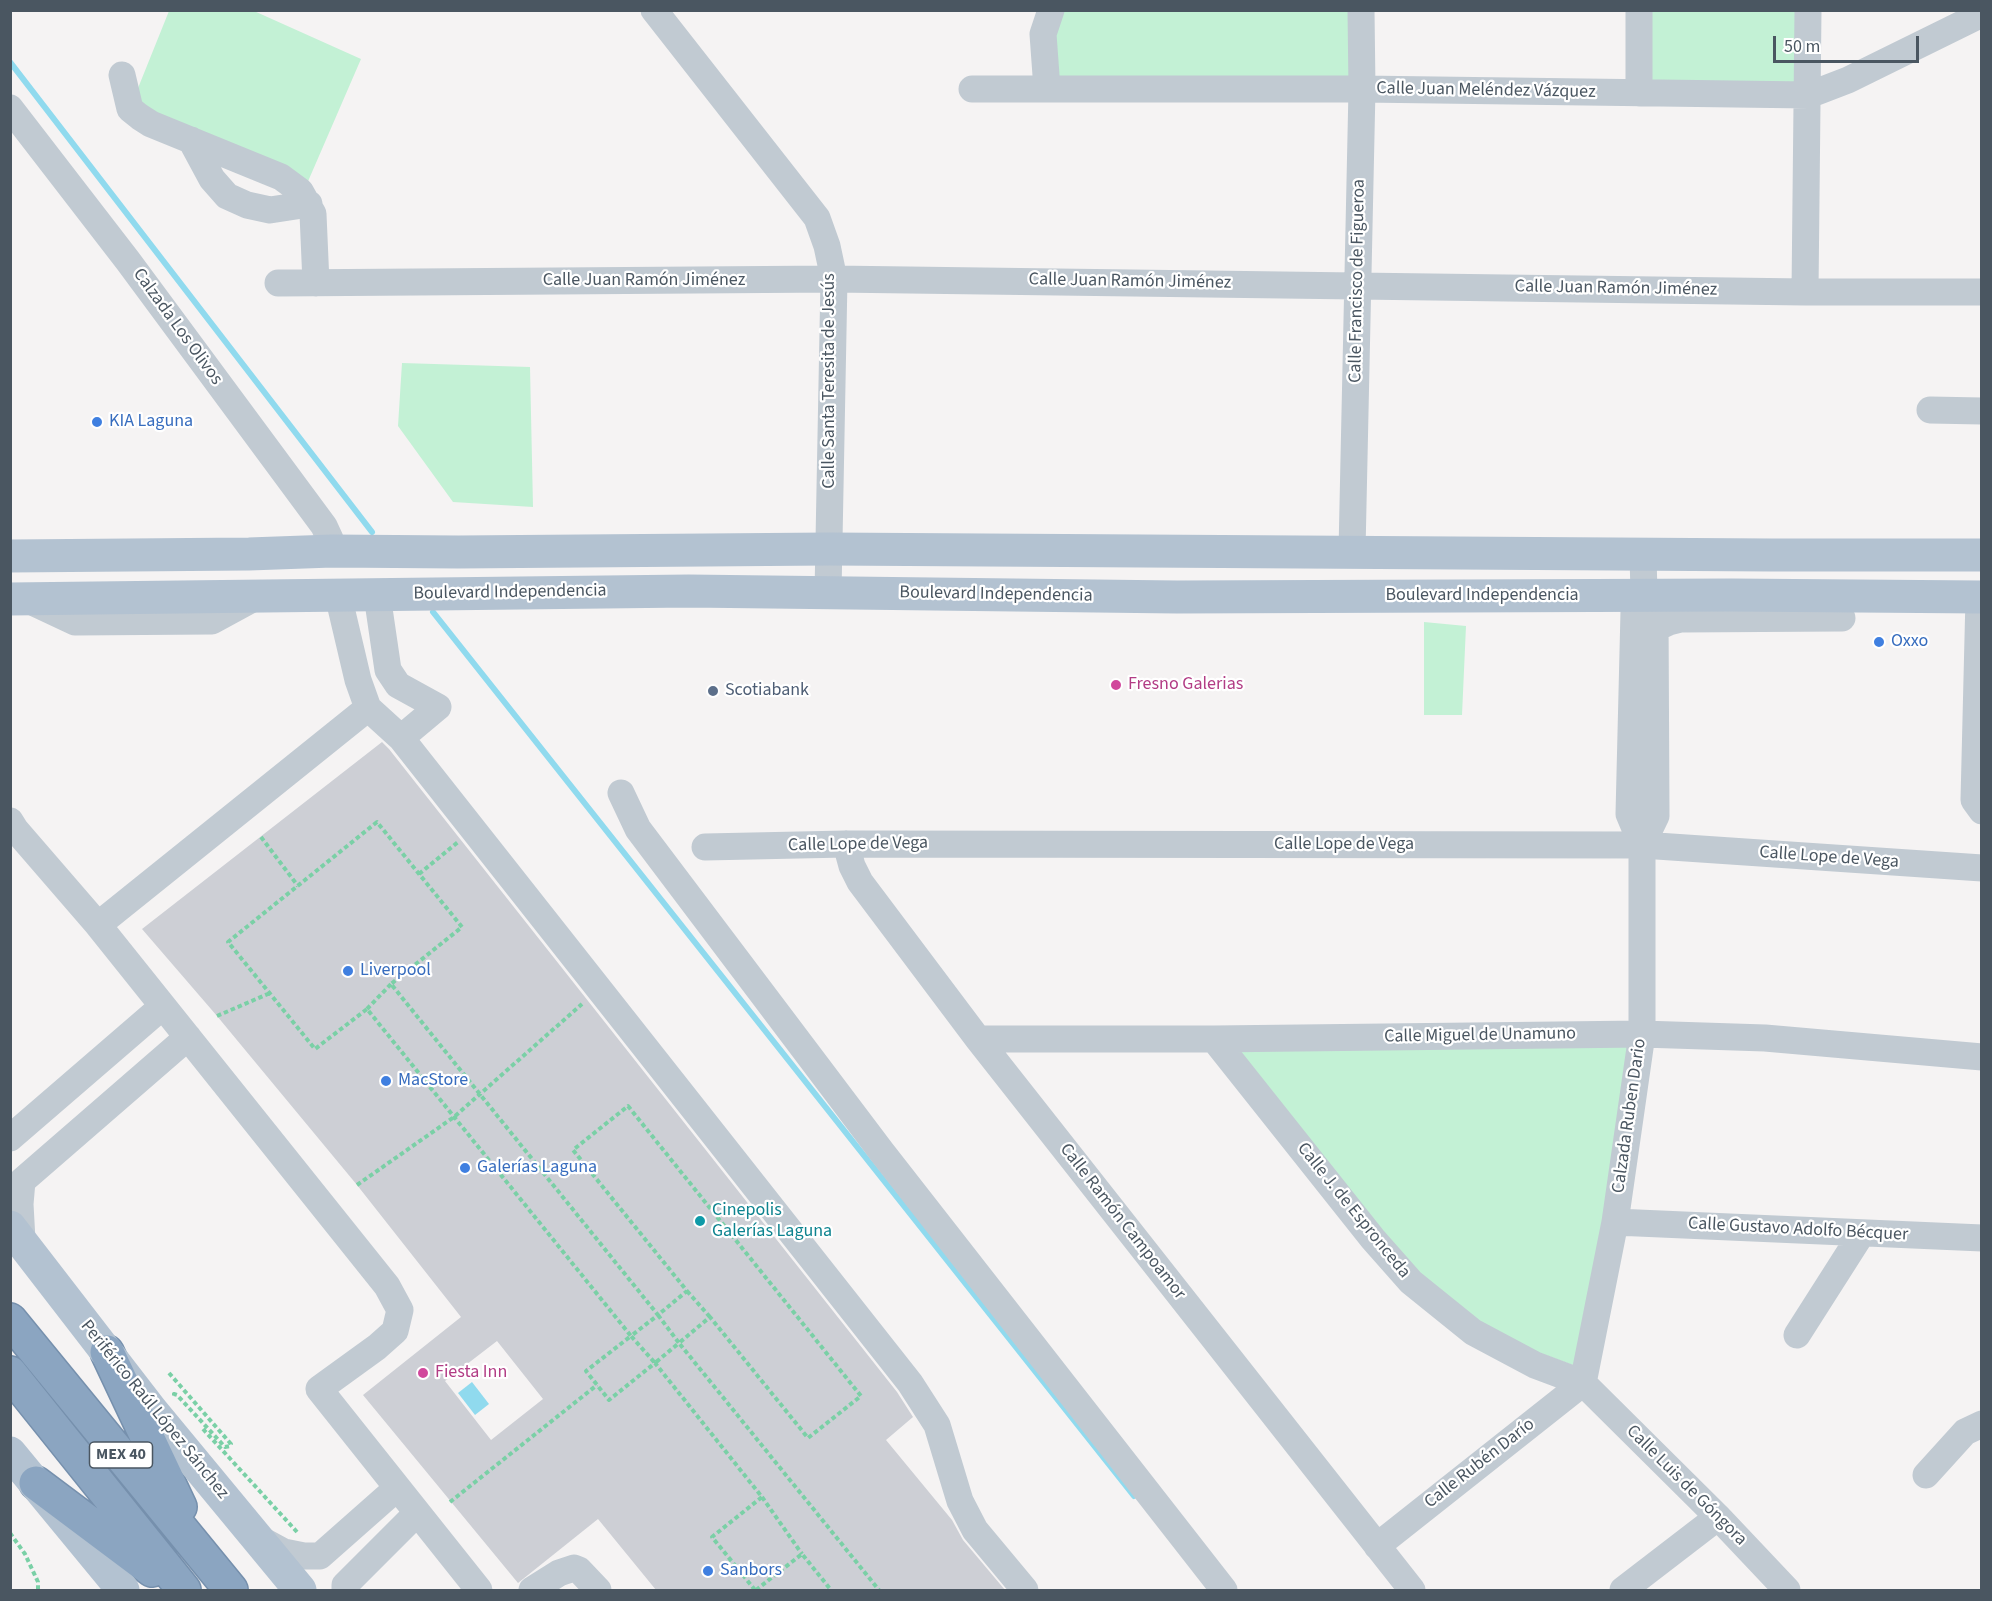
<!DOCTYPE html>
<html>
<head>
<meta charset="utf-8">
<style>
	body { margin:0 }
	#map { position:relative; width:1992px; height:1601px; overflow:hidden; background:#f5f3f3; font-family:"Source Sans 3",sans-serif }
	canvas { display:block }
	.frame { position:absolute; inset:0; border:12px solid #4a5661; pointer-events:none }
	.scale { position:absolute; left:1773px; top:36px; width:146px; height:27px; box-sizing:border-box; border:3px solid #4a5661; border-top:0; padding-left:8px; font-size:18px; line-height:21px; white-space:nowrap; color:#4a5661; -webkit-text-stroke:4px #fff; paint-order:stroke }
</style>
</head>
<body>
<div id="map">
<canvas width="1992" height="1601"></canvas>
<div class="frame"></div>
<div class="scale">50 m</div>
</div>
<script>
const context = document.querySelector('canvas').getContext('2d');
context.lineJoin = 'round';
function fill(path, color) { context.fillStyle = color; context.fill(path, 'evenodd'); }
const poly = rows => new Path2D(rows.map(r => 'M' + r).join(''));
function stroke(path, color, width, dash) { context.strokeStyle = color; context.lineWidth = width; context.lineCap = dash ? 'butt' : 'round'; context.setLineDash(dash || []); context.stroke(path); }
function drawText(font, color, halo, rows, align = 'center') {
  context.font = font + ' "Source Sans 3",sans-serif'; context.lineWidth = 4.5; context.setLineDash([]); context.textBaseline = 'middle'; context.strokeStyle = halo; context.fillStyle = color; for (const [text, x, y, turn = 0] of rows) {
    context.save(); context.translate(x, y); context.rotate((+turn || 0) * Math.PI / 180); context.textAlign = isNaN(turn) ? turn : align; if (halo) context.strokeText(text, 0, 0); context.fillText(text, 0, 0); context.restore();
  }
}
fill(poly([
	[1064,10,1356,11,1357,83,1059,78,1054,24],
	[169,11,254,11,361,59,306,186,130,108],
	[1647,11,1800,11,1799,86,1647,84],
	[402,363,530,367,533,507,453,502,398,426],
	[1424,622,1466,626,1462,715,1424,715],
	[1632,1044,1578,1367,1532,1350,1470,1321,1417,1275,1235,1048]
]), '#c3f1d5');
fill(poly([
	[472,1382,489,1404,475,1415,458,1393]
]), '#90daee');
stroke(poly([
	[10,62,372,532],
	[433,612,1134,1496]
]), '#90daee', 6);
fill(poly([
	[382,742,389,749,897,1392,913,1417,886,1440,952,1520,963,1540,1005,1590,656,1590,598,1519,518,1583,363,1395,461,1317,357,1185,217,1016,142,929],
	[497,1341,543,1399,491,1440,445,1381]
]), '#cdcfd5');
const highway = poly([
	[10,1320,231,1590],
	[107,1352,180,1507],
	[10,1373,184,1590],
	[36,1483,152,1570]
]);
stroke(highway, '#7690ad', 36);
stroke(poly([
	[261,837,298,886],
	[419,874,458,842],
	[367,1009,391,984],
	[217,1016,270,993],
	[357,1185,454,1117,582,1004],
	[687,1291,710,1317],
	[658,1315,679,1343,655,1363,631,1336,658,1315],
	[169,1373,231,1444,230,1446,225,1447,177,1395,174,1394,174,1397],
	[203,1429,297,1532],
	[762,1497,802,1554],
	[450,1502,597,1385],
	[10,1533,25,1554,38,1582,38,1590],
	[755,1590,712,1537,762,1497,655,1363,609,1400,586,1371,631,1336,367,1009,315,1049,228,942,377,822,462,927,391,984,658,1315,687,1291,573,1150,628,1106,861,1396,808,1438,710,1317,679,1343,879,1590],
	[756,1590,802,1554,831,1590]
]), '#7ad0a6', 4, [4.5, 3]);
stroke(poly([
	[654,10,817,218,827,246,834,279,828,593],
	[1639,10,1639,93],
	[122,75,130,109,140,117,151,124,281,177,300,191,313,214,316,283],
	[972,89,1362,89,1809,95,1848,80,1982,14],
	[1047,89,1043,34,1051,10],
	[10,108,128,261,324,526,330,539,332,551],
	[191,140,212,179,227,196,247,205,270,210,309,204],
	[278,283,834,279,1805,292,1982,292],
	[1805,292,1808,10],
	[1930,410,1982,411],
	[1352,551,1362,89,1361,10],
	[338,595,358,680,368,708],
	[377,595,388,670,398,685,438,707,401,738],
	[1979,597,1974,800,1982,811],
	[26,599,75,622,212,621,258,596],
	[1656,628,1669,622,1681,619,1842,618],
	[621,793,638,829,881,1151,1224,1590],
	[10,821,15,829,98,925],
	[846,844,852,866,860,882,978,1039,1412,1590],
	[1642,845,1656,816,1655,612,1644,595,1643,554],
	[705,847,846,844,1642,845,1982,868],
	[978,1039,1214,1039,1642,1034,1765,1038,1982,1057],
	[1214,1039,1373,1239,1411,1282,1473,1332,1535,1365,1583,1383,1718,1517,1787,1590],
	[10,1138,163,1006],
	[1615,1222,1982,1238],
	[22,1240,20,1204,22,1181,188,1037],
	[1797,1335,1862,1233],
	[1583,1383,1615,1222,1642,1034,1642,845,1629,814,1634,611,1644,595],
	[1926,1475,1965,1432,1982,1424],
	[260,1539,284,1552,304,1556,320,1556,397,1488],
	[1377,1546,1583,1383],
	[345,1590,345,1585,417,1513],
	[479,1590,319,1389,377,1347,395,1331,400,1310,387,1286,98,925,368,708,401,738,910,1383,937,1425,960,1501,975,1530,1025,1590],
	[532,1590,559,1573,574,1568,579,1570,598,1590],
	[1623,1590,1718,1517]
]), '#c1cad2', 27);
stroke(poly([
	[10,556,249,554,332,551,458,552,829,549,1771,555,1982,555],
	[10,599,689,591,1177,597,1732,595,1982,597],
	[10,1227,152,1411,300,1590],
	[10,1453,123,1590]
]), '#b3c2d1', 33);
stroke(highway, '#8ba5c1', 33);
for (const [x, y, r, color] of [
	[97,422,6,"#3f7fe0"],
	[1879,642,6,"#3f7fe0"],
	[1116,685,6,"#d1479c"],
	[713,691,6,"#5c6f8a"],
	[348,971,6,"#3f7fe0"],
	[386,1081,6,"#3f7fe0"],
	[465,1168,6,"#3f7fe0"],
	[700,1221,6,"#0f9aa8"],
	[423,1373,6,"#d1479c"],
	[708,1571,6,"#3f7fe0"]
]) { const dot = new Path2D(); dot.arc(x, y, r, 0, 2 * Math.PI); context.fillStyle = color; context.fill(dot); stroke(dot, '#fff', 2); }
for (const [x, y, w] of [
	[121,1455,63]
]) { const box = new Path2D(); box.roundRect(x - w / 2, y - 13, w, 26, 4.5); context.fillStyle = '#fff'; context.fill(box); stroke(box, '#4a5661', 1.5); }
drawText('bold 16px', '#4a5661', null, [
	["MEX 40",121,1455]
]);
drawText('18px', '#4a5661', '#fff', [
	["Calle Juan Meléndez Vázquez",1486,91,1],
	["Calle Juan Ramón Jiménez",644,281],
	["Calle Francisco de Figueroa",1358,281,-89],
	["Calle Juan Ramón Jiménez",1130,282,1],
	["Calle Juan Ramón Jiménez",1616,289,1],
	["Calzada Los Olivos",177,327,54],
	["Calle Santa Teresita de Jesús",830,381,-90],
	["Boulevard Independencia",510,593,-1],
	["Boulevard Independencia",996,595,1],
	["Boulevard Independencia",1482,596],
	["Calle Lope de Vega",858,845,-1],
	["Calle Lope de Vega",1344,845],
	["Calle Lope de Vega",1829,858,4],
	["Calle Miguel de Unamuno",1480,1036,-1],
	["Calzada Ruben Dario",1630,1116,-82],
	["Calle J. de Espronceda",1353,1211,51],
	["Calle Ramón Campoamor",1122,1222,52],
	["Calle Gustavo Adolfo Bécquer",1798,1230,3],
	["Periférico Raúl López Sánchez",154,1410,51],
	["Calle Rubén Darío",1480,1464,-38],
	["Calle Luis de Góngora",1686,1486,45]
]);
drawText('18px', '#366cbe', '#fff', [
	["KIA Laguna",109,422],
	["Oxxo",1891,642],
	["Liverpool",360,971],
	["MacStore",398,1081],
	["Galerías Laguna",477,1168],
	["Sanbors",720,1571]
], 'left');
drawText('18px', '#b23c85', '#fff', [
	["Fresno Galerias",1128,685],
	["Fiesta Inn",435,1373]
], 'left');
drawText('18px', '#4e5e75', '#fff', [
	["Scotiabank",725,691]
], 'left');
drawText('18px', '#0d838f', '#fff', [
	["Cinepolis",712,1211],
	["Galerías Laguna",712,1232]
], 'left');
</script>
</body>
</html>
